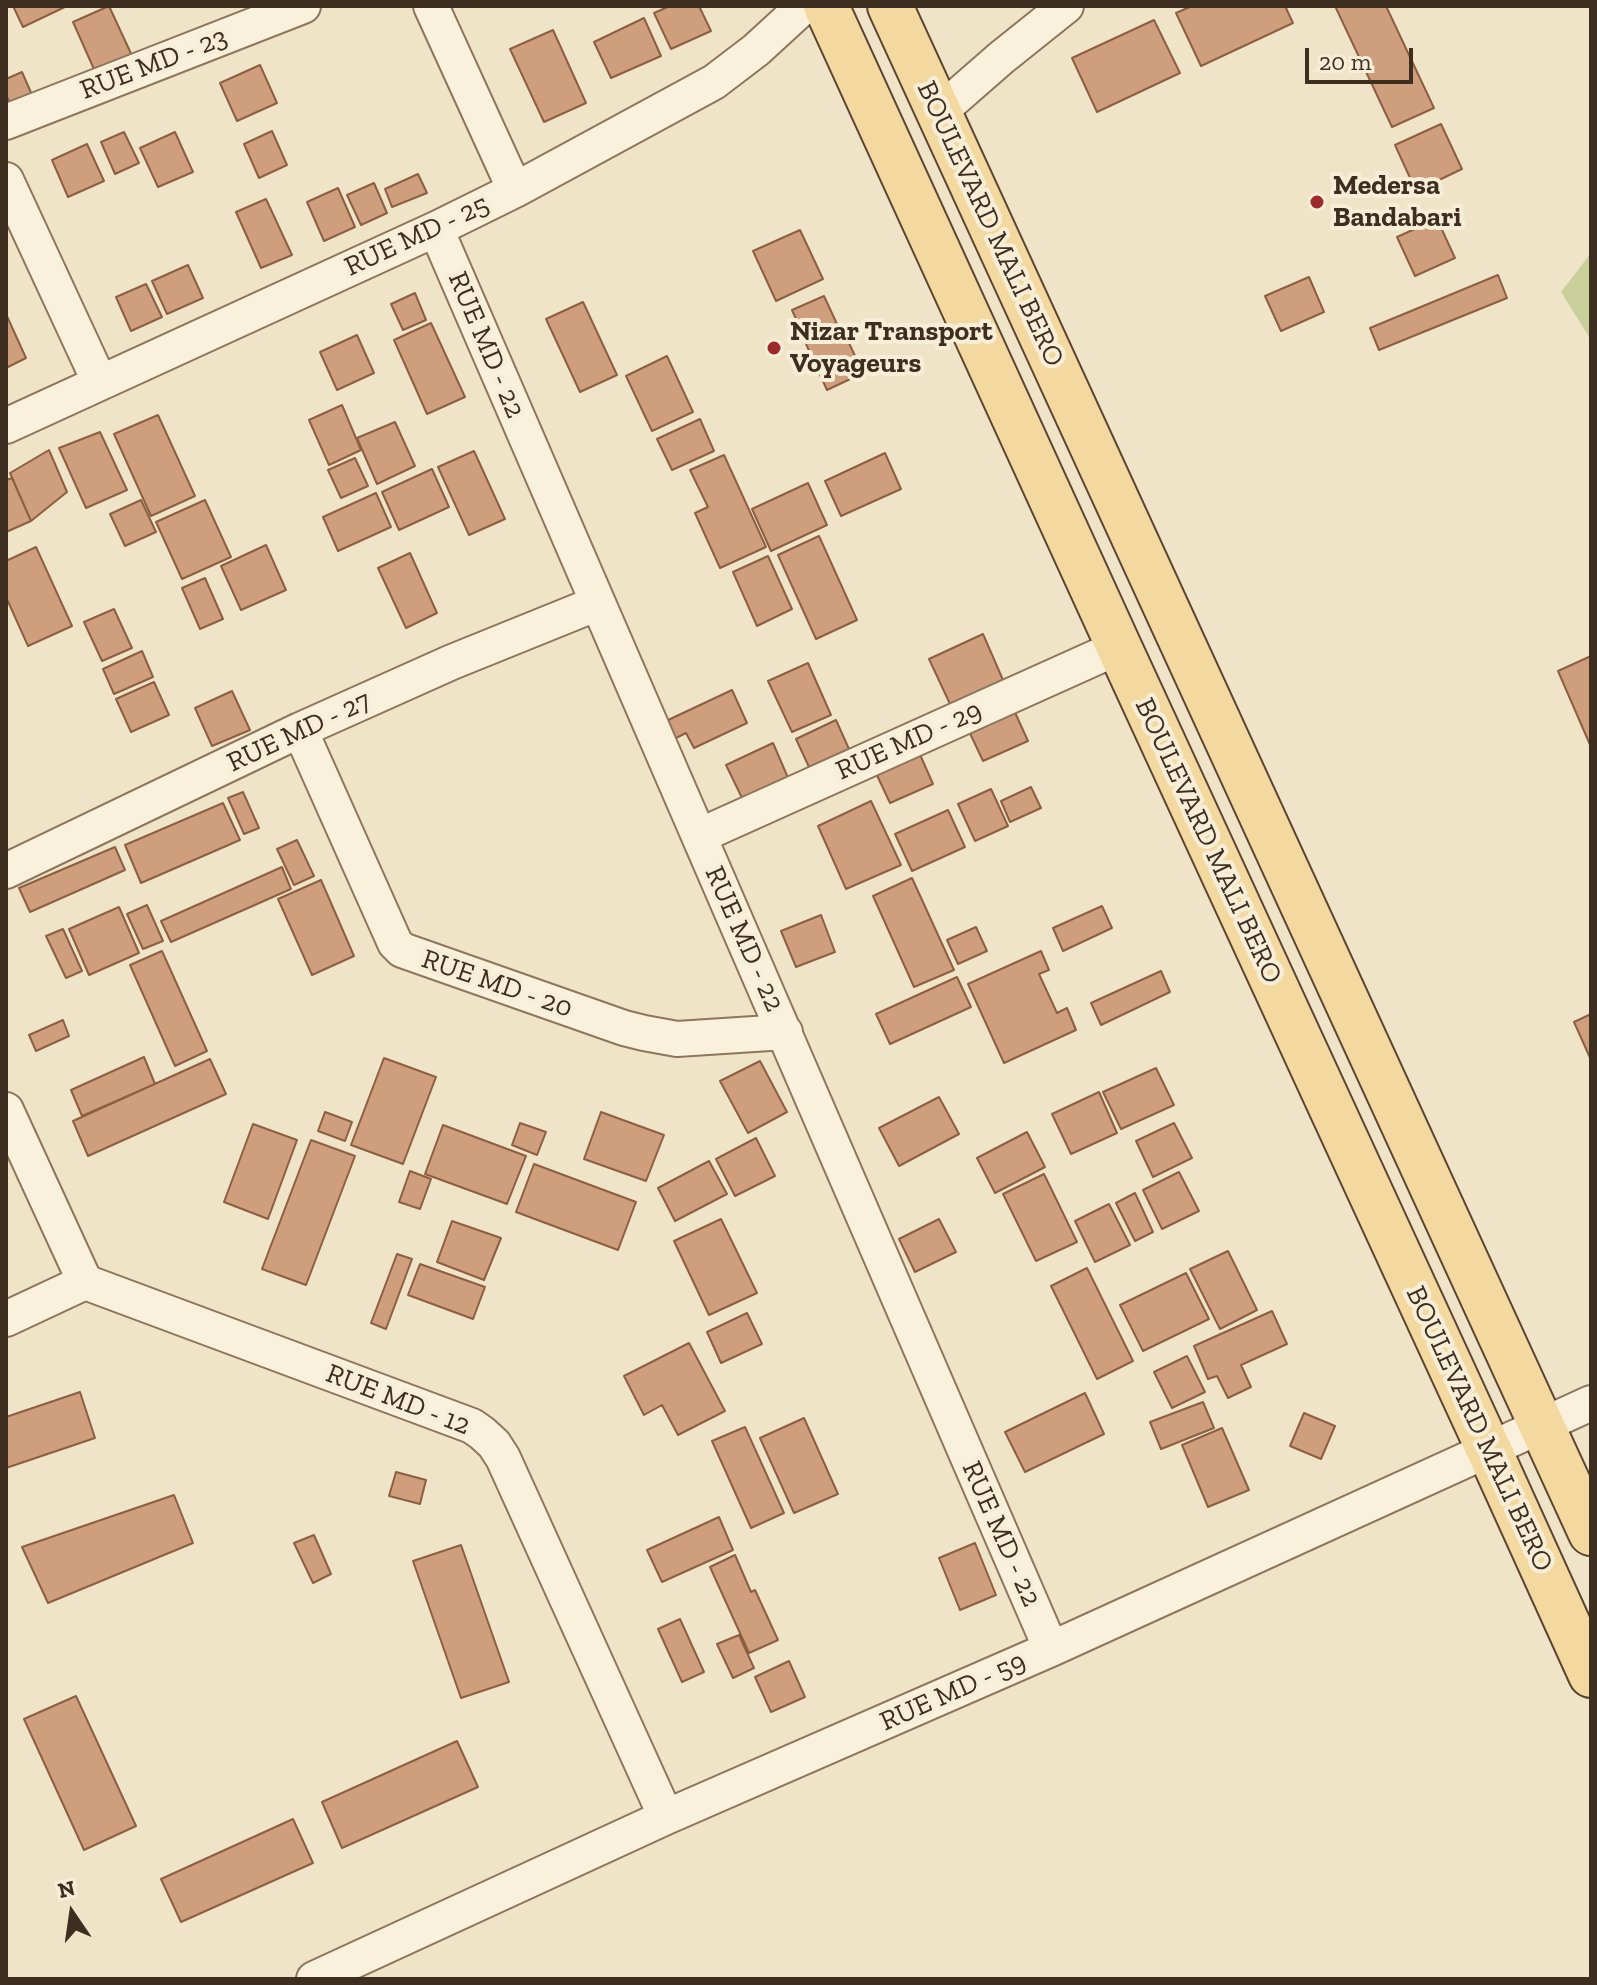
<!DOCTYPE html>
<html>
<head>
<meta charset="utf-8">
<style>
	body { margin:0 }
	#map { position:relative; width:1597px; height:1985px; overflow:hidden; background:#f0e4c8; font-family:"Zilla Slab",serif }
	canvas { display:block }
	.frame { position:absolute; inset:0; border:8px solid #3d2e20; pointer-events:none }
	.north { position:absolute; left:32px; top:1873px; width:80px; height:80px; -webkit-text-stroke:6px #f7eed8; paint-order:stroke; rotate:347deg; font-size:22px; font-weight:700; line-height:32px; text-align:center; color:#3d2e20 }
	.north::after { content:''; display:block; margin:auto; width:28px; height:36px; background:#3d2e20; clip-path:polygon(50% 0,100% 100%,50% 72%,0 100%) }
	.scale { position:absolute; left:1305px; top:48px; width:108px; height:36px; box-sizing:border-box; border:4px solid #3d2e20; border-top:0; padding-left:10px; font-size:24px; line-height:28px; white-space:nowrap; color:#3d2e20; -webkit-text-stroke:6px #f7eed8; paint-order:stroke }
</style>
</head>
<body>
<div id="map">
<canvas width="1597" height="1985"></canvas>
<div class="frame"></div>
<div class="north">N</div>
<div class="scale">20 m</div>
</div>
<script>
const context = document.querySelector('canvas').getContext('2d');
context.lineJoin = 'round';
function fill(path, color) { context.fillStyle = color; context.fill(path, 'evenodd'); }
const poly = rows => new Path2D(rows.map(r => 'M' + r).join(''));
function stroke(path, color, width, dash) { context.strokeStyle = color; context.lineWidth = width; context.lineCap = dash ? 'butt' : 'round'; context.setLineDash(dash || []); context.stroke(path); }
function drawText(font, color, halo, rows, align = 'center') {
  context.font = font + ' "Zilla Slab",serif'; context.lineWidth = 8; context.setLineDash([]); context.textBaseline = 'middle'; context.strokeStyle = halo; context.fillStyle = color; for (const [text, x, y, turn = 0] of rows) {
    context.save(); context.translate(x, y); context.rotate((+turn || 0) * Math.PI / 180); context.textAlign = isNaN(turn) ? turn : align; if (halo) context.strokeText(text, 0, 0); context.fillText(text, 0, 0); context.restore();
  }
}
fill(poly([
	[1591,253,1591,340,1561,292]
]), '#c9cf9b');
const building = poly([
	[13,6,67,6,23,27,13,6],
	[109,6,134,60,97,76,73,22,109,6],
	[670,6,699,6,711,31,671,49,654,13,670,6],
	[1192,6,1285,6,1293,23,1201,66,1176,13,1192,6],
	[1335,6,1386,6,1434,108,1392,127,1335,6],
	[644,18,661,56,611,78,594,42,644,18],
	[1154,20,1180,73,1097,112,1072,58,1154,20],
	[553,30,586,103,544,122,510,49,553,30],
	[260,65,277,103,237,121,220,83,260,65],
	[22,72,36,104,14,114,6,94,6,79,22,72],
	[1441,124,1462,169,1416,191,1395,145,1441,124],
	[272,131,287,165,259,178,244,144,272,131],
	[124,132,139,163,115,174,101,142,124,132],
	[175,132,193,172,158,187,140,148,175,132],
	[87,144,104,181,68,197,52,160,87,144],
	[418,174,427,193,392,207,385,189,418,174],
	[374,183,387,213,361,225,347,195,374,183],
	[338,188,355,227,324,241,307,202,338,188],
	[266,199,292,255,261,268,236,212,266,199],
	[1437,219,1455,258,1415,276,1397,237,1437,219],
	[800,230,823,279,776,301,753,251,800,230],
	[188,265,203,298,167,314,152,281,188,265],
	[1498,275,1507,298,1379,350,1370,328,1498,275],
	[1309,277,1324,312,1281,331,1265,296,1309,277],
	[146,284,162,317,131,331,116,297,146,284],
	[415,293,426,320,403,330,391,304,415,293],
	[824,296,837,324,805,339,792,310,824,296],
	[583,302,617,375,580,392,546,319,583,302],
	[6,314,26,358,6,368,6,314],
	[431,323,465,397,427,414,394,340,431,323],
	[842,328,863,373,827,390,806,344,842,328],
	[357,335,374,373,337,390,320,352,357,335],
	[667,356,693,412,652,431,626,376,667,356],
	[342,405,361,450,329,465,309,420,342,405],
	[158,415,195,496,151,516,114,434,158,415],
	[700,419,714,451,672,470,657,439,700,419],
	[395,422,415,466,377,484,357,438,395,422],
	[100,432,127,490,86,508,59,448,100,432],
	[49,450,67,492,31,521,10,473,49,450],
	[474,451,505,519,469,535,438,467,474,451],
	[885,453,901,489,841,516,825,481,885,453],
	[724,455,766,547,720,568,695,513,708,507,690,470,724,455],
	[355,458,368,486,341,498,328,470,355,458],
	[432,469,449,507,399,530,382,492,432,469],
	[12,478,31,521,6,532,6,480,12,478],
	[808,483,827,525,771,551,752,509,808,483],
	[376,493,391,527,338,551,323,517,376,493],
	[141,500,156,532,125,546,110,514,141,500],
	[205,500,231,557,182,579,156,522,205,500],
	[819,536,857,620,816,639,778,555,819,536],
	[266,545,286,590,241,610,221,566,266,545],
	[36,547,72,626,28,646,6,597,6,561,36,547],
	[410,553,437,613,406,628,378,568,410,553],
	[768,556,792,609,757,626,733,572,768,556],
	[205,578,223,619,200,629,182,588,205,578],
	[114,609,132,648,102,661,84,622,114,609],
	[983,634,1003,680,950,704,929,659,983,634],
	[142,651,153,677,114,694,103,669,142,651],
	[1591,656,1591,747,1558,671,1591,656],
	[808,663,831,715,792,732,768,681,808,663],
	[154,682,169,715,131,732,116,699,154,682],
	[732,690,747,723,694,748,686,733,674,739,666,721,732,690],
	[232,691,250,730,212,746,195,708,232,691],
	[1013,708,1028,741,983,761,968,729,1013,708],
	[836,720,849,749,809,767,796,739,836,720],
	[773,743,789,780,743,800,726,765,773,743],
	[918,750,933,784,890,803,874,769,918,750],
	[1031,787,1041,808,1010,822,1001,801,1031,787],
	[991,789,1008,826,975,841,958,804,991,789],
	[243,792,259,828,244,834,228,798,243,792],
	[871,801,901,865,846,889,818,826,871,801],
	[223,803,240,840,141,883,125,845,223,803],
	[948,810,965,847,912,871,895,834,948,810],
	[297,840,314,876,294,885,277,849,297,840],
	[115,847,125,870,30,912,19,888,115,847],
	[282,867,291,889,171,942,161,921,282,867],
	[912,878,954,970,914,987,873,896,912,878],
	[321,880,354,956,312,975,278,899,321,880],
	[147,905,163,941,143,949,127,914,147,905],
	[1102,906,1112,928,1063,951,1053,928,1102,906],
	[119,907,139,953,89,975,69,929,119,907],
	[821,915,835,952,796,967,781,931,821,915],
	[976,927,987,951,958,964,947,940,976,927],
	[63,929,82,971,66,978,46,936,63,929],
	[162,951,207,1051,175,1066,130,965,162,951],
	[1041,951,1049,970,1039,974,1057,1013,1067,1008,1076,1030,1004,1063,968,984,1041,951],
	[1161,971,1170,992,1101,1025,1091,1003,1161,971],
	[957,977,971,1007,890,1044,876,1014,957,977],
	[1591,1014,1591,1060,1574,1022,1591,1014],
	[63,1020,69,1036,36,1051,29,1035,63,1020],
	[144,1057,155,1084,82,1116,71,1090,144,1057],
	[384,1058,436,1077,403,1164,351,1145,384,1058],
	[210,1059,226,1094,88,1156,73,1121,210,1059],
	[760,1061,787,1112,748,1133,720,1081,760,1061],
	[1156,1068,1174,1105,1121,1129,1103,1092,1156,1068],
	[1099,1092,1117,1133,1071,1154,1052,1114,1099,1092],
	[939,1097,959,1134,899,1166,879,1128,939,1097],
	[325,1112,352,1122,345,1141,318,1131,325,1112],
	[601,1112,664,1135,646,1181,584,1159,601,1112],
	[520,1123,546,1132,537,1155,512,1145,520,1123],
	[1174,1123,1192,1158,1153,1177,1136,1141,1174,1123],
	[253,1124,297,1140,268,1219,224,1202,253,1124],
	[443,1125,526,1156,507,1204,425,1174,443,1125],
	[1027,1132,1045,1167,995,1193,977,1158,1027,1132],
	[756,1138,775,1176,735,1196,716,1159,756,1138],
	[311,1140,355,1156,306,1285,262,1269,311,1140],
	[709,1161,727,1194,675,1221,658,1188,709,1161],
	[534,1164,636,1202,618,1250,516,1212,534,1164],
	[410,1171,431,1179,420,1209,399,1202,410,1171],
	[1179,1172,1199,1211,1162,1229,1143,1190,1179,1172],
	[1044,1174,1077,1242,1036,1261,1003,1194,1044,1174],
	[1135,1193,1153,1232,1135,1241,1116,1203,1135,1193],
	[1109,1204,1130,1245,1095,1262,1075,1221,1109,1204],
	[721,1219,757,1293,709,1315,674,1241,721,1219],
	[939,1219,956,1252,915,1272,899,1239,939,1219],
	[452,1221,501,1238,484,1280,437,1262,452,1221],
	[1228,1251,1257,1310,1220,1329,1190,1269,1228,1251],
	[397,1254,412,1259,386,1329,371,1323,397,1254],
	[420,1264,485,1287,473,1319,408,1295,420,1264],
	[1087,1268,1133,1361,1097,1379,1051,1286,1087,1268],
	[1186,1273,1209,1319,1143,1351,1120,1305,1186,1273],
	[1272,1311,1287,1344,1241,1365,1251,1387,1228,1398,1217,1376,1208,1379,1194,1346,1272,1311],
	[747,1313,762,1344,721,1363,707,1332,747,1313],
	[689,1343,725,1411,678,1435,662,1405,644,1415,624,1376,689,1343],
	[1187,1356,1205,1392,1172,1408,1154,1372,1187,1356],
	[80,1392,95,1438,6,1468,6,1417,80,1392],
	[1085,1393,1104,1434,1025,1472,1005,1432,1085,1393],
	[1203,1402,1214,1428,1161,1449,1150,1422,1203,1402],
	[1304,1413,1335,1426,1321,1459,1290,1446,1304,1413],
	[804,1418,838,1494,794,1513,760,1438,804,1418],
	[745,1427,784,1513,751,1528,712,1441,745,1427],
	[1222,1428,1249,1490,1208,1507,1182,1445,1222,1428],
	[396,1472,426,1480,420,1504,389,1496,396,1472],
	[174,1495,193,1543,48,1603,22,1547,174,1495],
	[719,1517,733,1550,662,1582,647,1550,719,1517],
	[314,1535,331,1574,313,1583,294,1543,314,1535],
	[975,1543,996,1595,960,1610,939,1558,975,1543],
	[461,1545,509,1682,461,1698,413,1561,461,1545],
	[735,1555,751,1592,755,1590,778,1640,749,1653,710,1567,735,1555],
	[680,1619,704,1672,682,1682,658,1629,680,1619],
	[739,1635,754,1668,733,1678,717,1644,739,1635],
	[789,1661,805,1697,771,1712,755,1677,789,1661],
	[76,1696,136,1826,84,1850,24,1719,76,1696],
	[457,1741,478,1787,342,1848,322,1802,457,1741],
	[293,1819,313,1863,181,1922,161,1879,293,1819]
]);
fill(building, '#cf9f7d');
stroke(building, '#8d5f41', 2);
const minor = poly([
	[431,6,515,190],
	[938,113,1001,58,1066,6],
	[6,122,303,6],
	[6,180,100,383],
	[436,229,1051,1649],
	[6,426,436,229,515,190,714,82,756,50,804,6],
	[300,730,395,943,402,950,624,1028,644,1033,677,1039,785,1032],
	[699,836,1119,647],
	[6,871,300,730,452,662,598,603],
	[6,1110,85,1282],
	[6,1319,85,1282,472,1426,482,1433,494,1444,503,1458,666,1817],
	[314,1979,666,1817,1051,1649,1591,1403]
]);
const primary = poly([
	[826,6,1119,647,1489,1450,1591,1675],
	[890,6,1591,1533]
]);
stroke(minor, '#8d765c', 38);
stroke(primary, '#5b4430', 48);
stroke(minor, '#faf1dc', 34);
stroke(primary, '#f3d9a0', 44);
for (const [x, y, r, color] of [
	[1317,202,8,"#9e2a2b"],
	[774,348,8,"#9e2a2b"]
]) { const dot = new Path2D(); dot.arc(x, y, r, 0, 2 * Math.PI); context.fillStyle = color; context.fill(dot); stroke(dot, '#f7eed8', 3); }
drawText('28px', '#3d2e20', '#f7eed8', [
	["RUE MD - 23",154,64,-21],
	["BOULEVARD MALI BERO",990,224,65],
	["RUE MD - 25",417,236,-25],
	["RUE MD - 22",486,345,67],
	["RUE MD - 27",299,732,-25],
	["RUE MD - 29",909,741,-24],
	["BOULEVARD MALI BERO",1208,841,65],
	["RUE MD - 22",744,939,66],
	["RUE MD - 20",497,984,19],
	["RUE MD - 12",398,1400,21],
	["BOULEVARD MALI BERO",1479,1429,65],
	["RUE MD - 22",1001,1534,66],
	["RUE MD - 59",953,1692,-24]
]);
drawText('bold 28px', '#3d2e20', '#f7eed8', [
	["Medersa",1333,186],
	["Bandabari",1333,218],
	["Nizar Transport",790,332],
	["Voyageurs",790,364]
], 'left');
</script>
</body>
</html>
